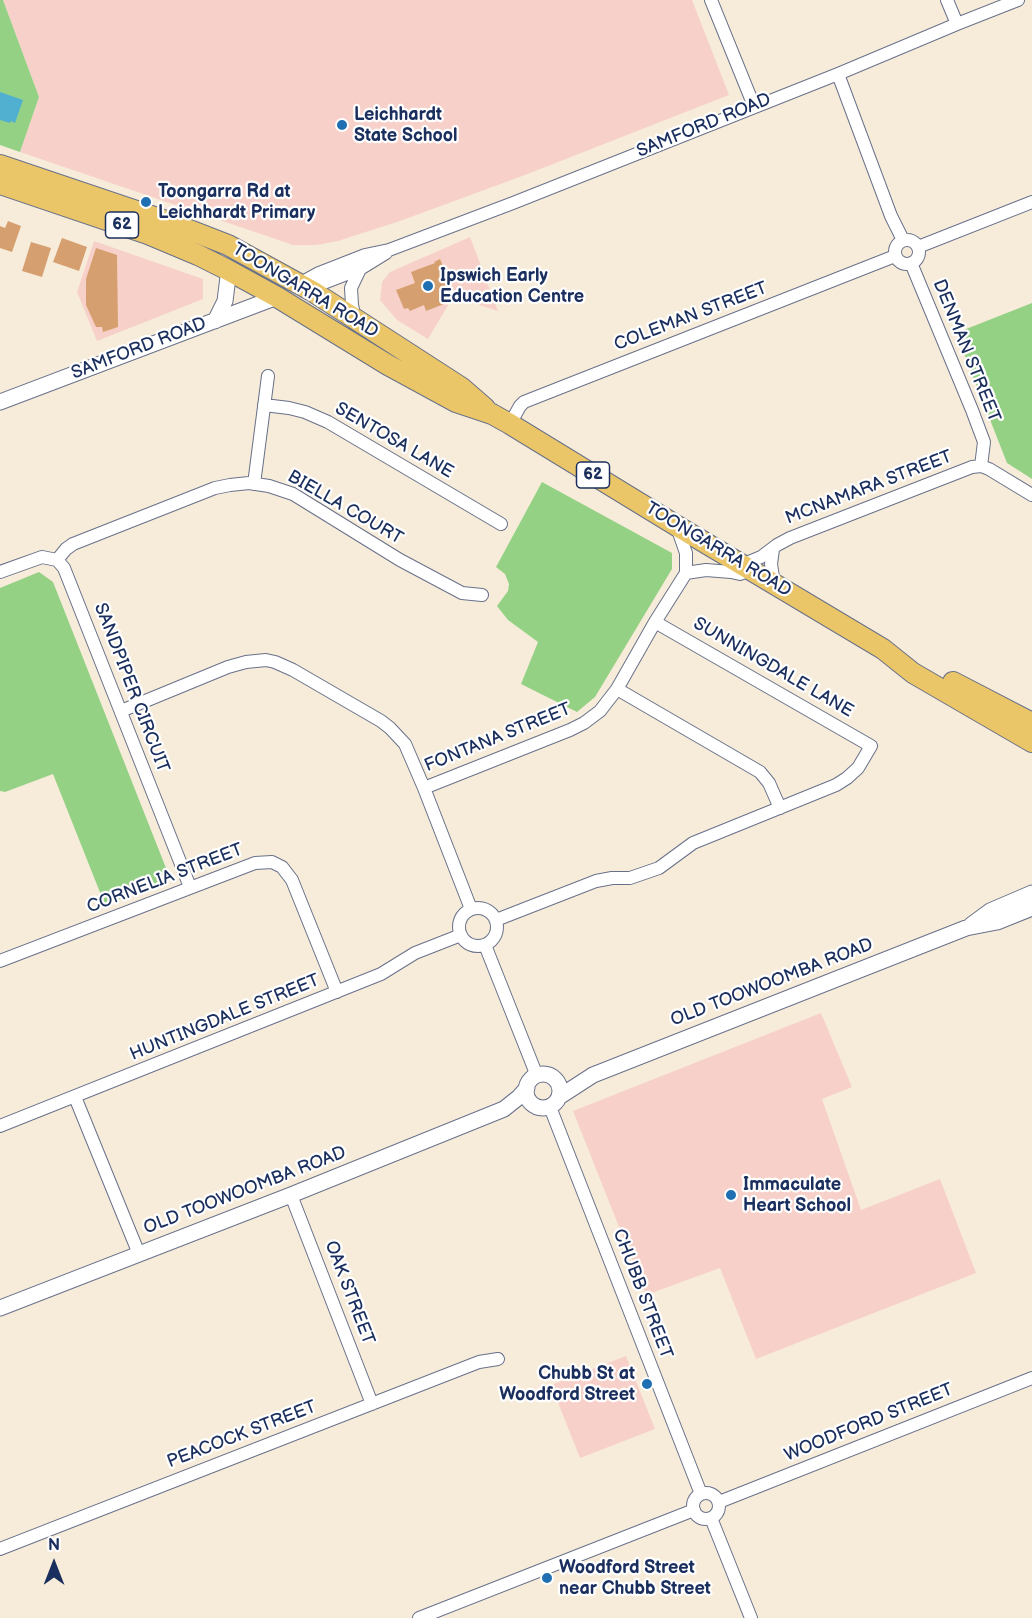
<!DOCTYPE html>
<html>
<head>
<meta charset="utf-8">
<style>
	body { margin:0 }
	#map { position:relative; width:1032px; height:1618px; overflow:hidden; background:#f7ecda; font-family:"Balsamiq Sans",sans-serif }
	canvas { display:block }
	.north { position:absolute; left:24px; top:1534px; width:60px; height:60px; -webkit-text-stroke:4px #fff; paint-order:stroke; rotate:0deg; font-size:16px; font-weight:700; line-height:24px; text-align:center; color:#1b2f5e }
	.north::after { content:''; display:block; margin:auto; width:21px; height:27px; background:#1b2f5e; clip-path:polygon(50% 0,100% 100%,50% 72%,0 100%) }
</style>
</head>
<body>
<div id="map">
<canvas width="1032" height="1618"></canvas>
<div class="north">N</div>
</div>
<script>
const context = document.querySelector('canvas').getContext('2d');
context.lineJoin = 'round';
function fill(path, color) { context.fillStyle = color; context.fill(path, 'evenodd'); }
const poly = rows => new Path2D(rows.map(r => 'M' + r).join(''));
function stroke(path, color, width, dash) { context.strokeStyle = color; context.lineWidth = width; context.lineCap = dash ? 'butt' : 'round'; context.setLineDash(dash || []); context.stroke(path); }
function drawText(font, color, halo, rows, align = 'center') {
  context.font = font + ' "Balsamiq Sans",sans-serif'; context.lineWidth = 4.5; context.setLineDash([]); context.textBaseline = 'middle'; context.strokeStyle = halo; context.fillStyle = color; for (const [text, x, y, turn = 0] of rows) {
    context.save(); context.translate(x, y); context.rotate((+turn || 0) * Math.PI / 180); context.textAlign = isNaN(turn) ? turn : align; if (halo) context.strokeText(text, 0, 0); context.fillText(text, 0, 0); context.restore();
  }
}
fill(poly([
	[3,0,692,0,729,95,525,175,400,221,338,241,317,245,293,245,20,152,39,97],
	[470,237,498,311,453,297,428,339,397,320,380,300,382,282,390,272],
	[94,241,203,279,203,299,97,341,77,292],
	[821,1013,852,1087,822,1099,861,1210,940,1179,976,1273,756,1359,720,1268,646,1295,573,1111],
	[626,1356,655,1429,580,1458,551,1385]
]), '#f7d1c9');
fill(poly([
	[0,0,3,0,39,97,20,152,0,145],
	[1032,303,1032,479,1007,463,956,333],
	[542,482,672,553,672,569,595,697,577,712,521,684,538,642,508,620,497,606,508,591,509,584,505,574,496,567],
	[39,572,53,582,166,868,167,874,164,880,159,884,105,905,53,774,5,792,0,791,0,588]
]), '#95d185');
fill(poly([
	[0,92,23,100,15,123,11,121,10,123,0,120]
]), '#51b0cf');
fill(poly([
	[8,221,21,226,12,252,0,248,0,226,5,228],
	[62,238,87,247,79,271,53,262],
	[31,242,51,248,42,277,22,271],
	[96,248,117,255,118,327,103,332,102,327,96,327,86,305,86,279],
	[440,259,453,290,441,295,444,304,426,311,424,305,410,311,408,308,404,309,396,290,415,283,411,272,435,263,434,262]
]), '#d69f6f');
const minor = poly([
	[711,0,754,106],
	[947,0,957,24],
	[838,74,891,216,903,240],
	'895 252a12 12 0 1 1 24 0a12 12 0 1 1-24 0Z',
	[918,247,1032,202],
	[911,263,972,410,984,442,981,466],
	[299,284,319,273,365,255,389,250,513,203,838,74,957,24,1018,0],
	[308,289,360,269,386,253],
	[355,319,352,305,351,288,360,269],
	[264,405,289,408,305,412,328,422,501,524],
	[510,424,520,406,524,402,895,256],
	[254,484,268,376],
	[773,549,771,564,774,584],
	[57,560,66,549,73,544,215,488,230,485,249,483,269,486,293,494,400,560,462,593,482,595],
	[742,565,761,557,777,545,790,538,972,467,981,466,989,469,1032,495],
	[0,572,42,557,57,560,64,568,190,887],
	[686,573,706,570,731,572,740,574,750,570],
	[617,689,760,772,769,783,780,808],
	[121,711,228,667,246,662,266,660,275,662,293,670,381,721,390,728,405,744,424,788,471,909],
	[424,788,570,730,584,723,600,711,617,689,655,622,686,573,686,553,677,527],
	'459 927a19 19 0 1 1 38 0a19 19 0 1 1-38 0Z',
	[496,920,596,881,612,878,630,878,659,868,693,843,836,785,847,778,858,768,871,746,655,622],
	[485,945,537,1076],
	[0,961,255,863,272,862,282,867,292,880,337,992],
	[75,1097,139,1254],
	[550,1107,701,1494],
	[0,1126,381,974,415,953,461,935],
	[291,1195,372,1404],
	'693 1506a13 13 0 1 1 26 0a13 13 0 1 1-26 0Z',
	[719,1502,1032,1378],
	[711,1518,751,1618],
	[0,1549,479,1362,498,1359],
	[419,1618,694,1510]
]);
const tertiary = poly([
	[215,321,225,301,228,277,226,269],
	[0,402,277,297],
	[971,925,990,911,1032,893],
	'526 1091a17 17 0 1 1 34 0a17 17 0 1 1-34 0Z',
	[559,1097,593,1075,966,928,997,922,1032,908],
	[0,1308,291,1195,504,1109,519,1097,527,1088]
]);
const primary = poly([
	[0,165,169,222,228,245,312,291,462,388,485,408],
	[0,184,148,234,198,255,226,269,277,297,388,365,456,402,492,414,510,424,677,526,883,649,913,673,1032,742],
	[953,682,1032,723]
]);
stroke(minor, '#687189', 14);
stroke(tertiary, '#687189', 17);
stroke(primary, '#687189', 22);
stroke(minor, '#fff', 12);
stroke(tertiary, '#fff', 15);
stroke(primary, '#ebc669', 20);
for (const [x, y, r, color] of [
	[342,125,6,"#1f6fb2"],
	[146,202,6,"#1f6fb2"],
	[428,286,6,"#1f6fb2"],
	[731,1195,6,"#1f6fb2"],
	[647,1384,6,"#1f6fb2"],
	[547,1578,6,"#1f6fb2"]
]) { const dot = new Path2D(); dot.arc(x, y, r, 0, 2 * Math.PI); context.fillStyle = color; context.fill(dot); stroke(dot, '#fff', 2); }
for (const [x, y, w] of [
	[122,225,33],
	[593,475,33]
]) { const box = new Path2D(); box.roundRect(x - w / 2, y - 13, w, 26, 4.5); context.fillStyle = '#fff'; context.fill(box); stroke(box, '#1b2f5e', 1.5); }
drawText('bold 16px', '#1b2f5e', null, [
	["62",122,225],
	["62",593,475]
]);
drawText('bold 18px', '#1b2f5e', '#fff', [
	["Leichhardt",354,115],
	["State School",354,136],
	["Toongarra Rd at",158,192],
	["Leichhardt Primary",158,213],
	["Ipswich Early",440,276],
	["Education Centre",440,297],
	["Immaculate",743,1185],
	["Heart School",743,1206],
	["Chubb St at",635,1374,"right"],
	["Woodford Street",635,1395,"right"],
	["Woodford Street",559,1568],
	["near Chubb Street",559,1589]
], 'left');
drawText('18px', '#1b2f5e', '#fff', [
	["SAMFORD ROAD",704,126,-22],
	["TOONGARRA ROAD",305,291,31],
	["COLEMAN STREET",691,317,-21],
	["SAMFORD ROAD",139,349,-21],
	["DENMAN STREET",966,351,68],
	["SENTOSA LANE",394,441,30],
	["MCNAMARA STREET",869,488,-21],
	["BIELLA COURT",345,508,30],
	["TOONGARRA ROAD",718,550,31],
	["SUNNINGDALE LANE",773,668,30],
	["SANDPIPER CIRCUIT",131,688,69],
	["FONTANA STREET",498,738,-22],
	["CORNELIA STREET",165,879,-21],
	["OLD TOOWOOMBA ROAD",772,983,-21],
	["HUNTINGDALE STREET",225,1018,-22],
	["OLD TOOWOOMBA ROAD",245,1191,-21],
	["OAK STREET",349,1293,69],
	["CHUBB STREET",642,1294,69],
	["WOODFORD STREET",869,1423,-22],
	["PEACOCK STREET",242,1435,-21]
]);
</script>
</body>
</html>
